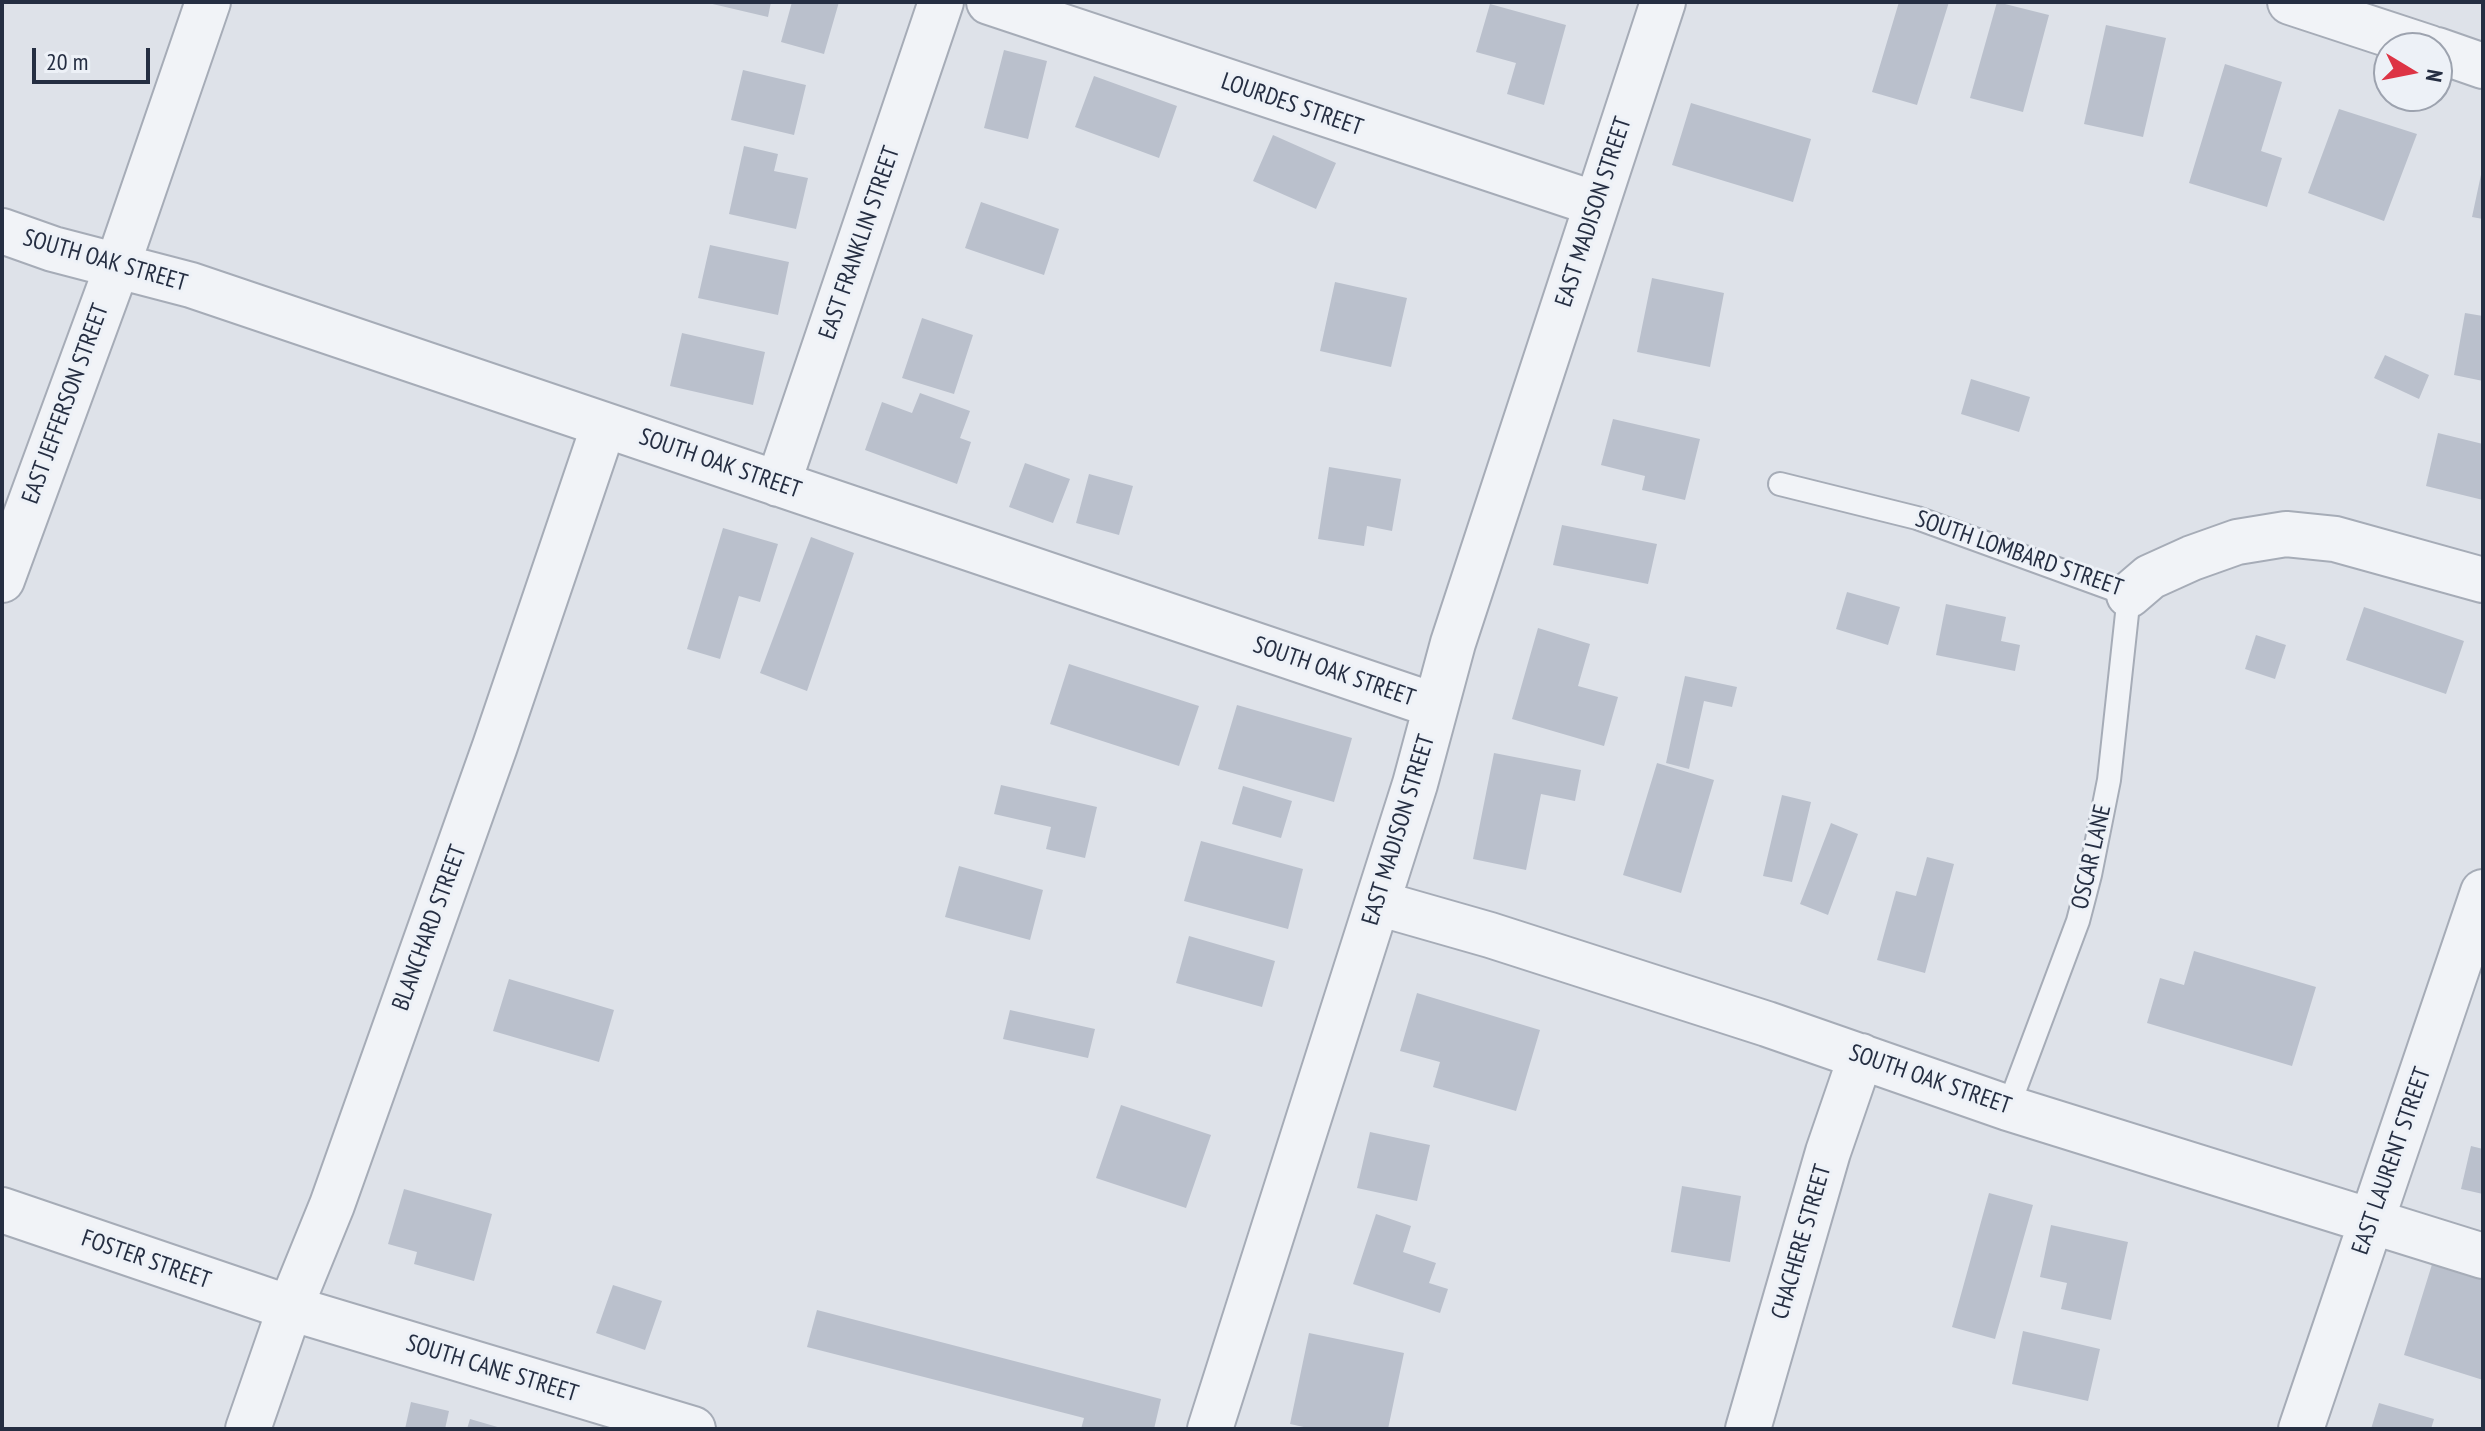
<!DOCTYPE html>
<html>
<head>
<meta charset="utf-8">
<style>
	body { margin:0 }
	#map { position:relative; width:2485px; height:1431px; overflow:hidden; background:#dee2e9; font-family:"PT Sans Narrow",sans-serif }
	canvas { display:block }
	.frame { position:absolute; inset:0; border:4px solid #252e42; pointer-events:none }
	.north { position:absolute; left:2373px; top:32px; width:80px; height:80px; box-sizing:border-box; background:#edf1f7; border:2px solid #9da3af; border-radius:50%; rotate:100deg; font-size:22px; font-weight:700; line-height:32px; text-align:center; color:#252e42 }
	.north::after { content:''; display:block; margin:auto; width:28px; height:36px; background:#dd3445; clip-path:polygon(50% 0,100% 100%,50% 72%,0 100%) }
	.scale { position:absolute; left:32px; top:48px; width:118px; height:36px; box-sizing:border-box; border:4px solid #252e42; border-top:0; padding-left:10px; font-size:24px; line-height:28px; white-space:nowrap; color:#252e42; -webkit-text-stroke:6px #edf1f7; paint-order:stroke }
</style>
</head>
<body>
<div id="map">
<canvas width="2485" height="1431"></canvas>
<div class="frame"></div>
<div class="north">N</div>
<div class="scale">20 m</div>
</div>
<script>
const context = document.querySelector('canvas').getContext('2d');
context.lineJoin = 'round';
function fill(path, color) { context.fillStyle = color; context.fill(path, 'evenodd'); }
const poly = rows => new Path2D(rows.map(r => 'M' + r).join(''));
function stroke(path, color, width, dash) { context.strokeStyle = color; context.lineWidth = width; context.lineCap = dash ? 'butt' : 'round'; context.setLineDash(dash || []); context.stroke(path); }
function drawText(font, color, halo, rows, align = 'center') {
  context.font = font + ' "PT Sans Narrow",sans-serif'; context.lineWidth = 6; context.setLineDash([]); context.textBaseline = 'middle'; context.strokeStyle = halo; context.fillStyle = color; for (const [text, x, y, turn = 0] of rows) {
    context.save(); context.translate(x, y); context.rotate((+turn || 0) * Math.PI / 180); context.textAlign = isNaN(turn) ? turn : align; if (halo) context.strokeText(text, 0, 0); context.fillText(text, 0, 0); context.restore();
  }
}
fill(poly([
	[704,2,771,2,768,17],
	[792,2,839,2,824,54,781,42],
	[1899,2,1949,2,1917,105,1872,92],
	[1997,2,2049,15,2023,112,1970,98],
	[1490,4,1566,25,1544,105,1507,94,1516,63,1476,52],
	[2106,25,2166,38,2143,137,2084,124],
	[1004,50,1047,61,1028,139,984,128],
	[2225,64,2282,82,2261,151,2282,158,2267,207,2189,183],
	[743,70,806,85,794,135,731,120],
	[1094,76,1177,106,1159,158,1075,127],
	[1691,103,1811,139,1793,202,1672,165],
	[2339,109,2417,134,2384,221,2308,193],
	[1273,135,1336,163,1316,209,1253,181],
	[744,146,778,154,774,171,808,178,796,229,729,214],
	[2482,170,2483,170,2483,219,2472,217],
	[981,202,1059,229,1044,275,965,248],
	[710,245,789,262,778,315,698,298],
	[1652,278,1724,293,1710,367,1637,352],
	[1335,282,1407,298,1391,367,1320,351],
	[2465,313,2483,316,2483,381,2454,375],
	[922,318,973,335,954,394,902,378],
	[682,333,765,352,753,405,670,386],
	[2385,355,2429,375,2419,399,2374,378],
	[1971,379,2030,397,2019,432,1961,414],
	[920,393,970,411,960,438,971,442,957,484,865,450,882,402,912,413],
	[1613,419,1700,439,1685,500,1642,490,1645,476,1601,465],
	[2438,433,2483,444,2483,500,2426,486],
	[1025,463,1070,479,1053,523,1009,507],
	[1329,467,1401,479,1392,531,1367,526,1364,546,1318,539],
	[1089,474,1133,486,1119,535,1076,523],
	[1562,525,1657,544,1648,584,1553,565],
	[723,528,778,544,760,602,739,596,720,659,687,649],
	[811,537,854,553,807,691,760,673],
	[1847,592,1900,607,1888,645,1836,629],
	[1946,604,2006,617,2001,641,2020,645,2015,671,1936,655],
	[2364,607,2464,641,2446,694,2346,660],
	[1538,628,1590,644,1578,686,1618,697,1604,746,1512,719],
	[2256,635,2286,645,2275,679,2245,669],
	[1069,664,1199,706,1179,766,1050,724],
	[1685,676,1737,687,1732,707,1704,701,1689,769,1666,763],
	[1237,705,1352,738,1334,802,1218,769],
	[1494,753,1581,770,1575,801,1541,794,1526,870,1473,859],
	[1657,763,1714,780,1681,893,1623,875],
	[1001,785,1097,807,1085,858,1046,849,1051,827,994,814],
	[1243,786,1292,801,1281,838,1232,824],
	[1782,795,1811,802,1792,882,1763,876],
	[1831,823,1858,834,1828,915,1800,904],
	[1201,841,1303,869,1288,929,1184,901],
	[1927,857,1954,864,1925,973,1877,960,1896,891,1916,896],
	[959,866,1043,890,1030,940,945,917],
	[1189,936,1275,961,1262,1007,1176,983],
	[2194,951,2316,987,2292,1066,2147,1023,2160,978,2184,985],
	[509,979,614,1010,599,1062,493,1031],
	[1417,993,1540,1030,1516,1111,1433,1087,1440,1062,1400,1051],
	[1010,1010,1095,1029,1088,1058,1003,1039],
	[1121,1105,1211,1135,1186,1208,1096,1178],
	[1370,1132,1430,1145,1417,1201,1357,1188],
	[2471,1146,2483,1149,2483,1194,2461,1189],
	[1682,1186,1741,1196,1730,1262,1671,1252],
	[404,1189,492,1214,474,1281,414,1264,417,1252,388,1244],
	[1989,1193,2033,1205,1995,1339,1952,1327],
	[1376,1214,1411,1226,1403,1252,1436,1263,1429,1283,1448,1289,1440,1313,1353,1284],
	[2051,1225,2128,1242,2111,1320,2061,1309,2067,1283,2040,1277],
	[2433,1261,2483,1276,2483,1380,2404,1355],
	[613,1285,662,1301,645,1350,596,1333],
	[817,1310,1161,1399,1154,1429,1081,1429,1084,1418,807,1347],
	[2023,1331,2100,1349,2088,1401,2012,1384],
	[1309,1333,1404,1353,1388,1429,1313,1429,1290,1424],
	[411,1402,449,1411,445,1429,405,1429],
	[2379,1403,2434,1419,2431,1429,2371,1429],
	[470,1419,501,1428,501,1429,467,1429]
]), '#bac0cc');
const service = poly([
	[1780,484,1917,518,2129,595,2109,780,2090,875,2078,921,2008,1108]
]);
const minor = poly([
	[989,2,1596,204],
	[2290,2,2430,48],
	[2437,50,2483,66],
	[2,231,53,249,191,285,1436,706],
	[778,484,941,2],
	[2,580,118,264,208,2],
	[2129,595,2150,577,2192,558,2237,542,2286,534,2335,539,2483,580],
	[1378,903,1490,935,1767,1024,2008,1108,2483,1256],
	[2,1210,290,1308,693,1429],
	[248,1429,290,1308,332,1205,495,746,604,425],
	[1210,1429,1415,784,1453,643,1663,2],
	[1748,1429,1828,1152,1861,1056],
	[2301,1429,2483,892]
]);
stroke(service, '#a6acb7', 26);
stroke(minor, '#a6acb7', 48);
stroke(service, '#f1f3f7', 22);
stroke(minor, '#f1f3f7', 44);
drawText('24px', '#252e42', '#edf1f7', [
	["LOURDES STREET",1292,105,19],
	["EAST MADISON STREET",1594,212,-72],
	["EAST FRANKLIN STREET",860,243,-71],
	["SOUTH OAK STREET",105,261,16],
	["EAST JEFFERSON STREET",66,404,-70],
	["SOUTH OAK STREET",720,464,19],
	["SOUTH LOMBARD STREET",2019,554,19],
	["SOUTH OAK STREET",1334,672,19],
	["EAST MADISON STREET",1399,830,-73],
	["OSCAR LANE",2092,857,-77],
	["BLANCHARD STREET",430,928,-70],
	["SOUTH OAK STREET",1930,1080,19],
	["EAST LAURENT STREET",2392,1161,-71],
	["CHACHERE STREET",1802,1242,-74],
	["FOSTER STREET",146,1260,19],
	["SOUTH CANE STREET",492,1369,17]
]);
</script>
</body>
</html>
